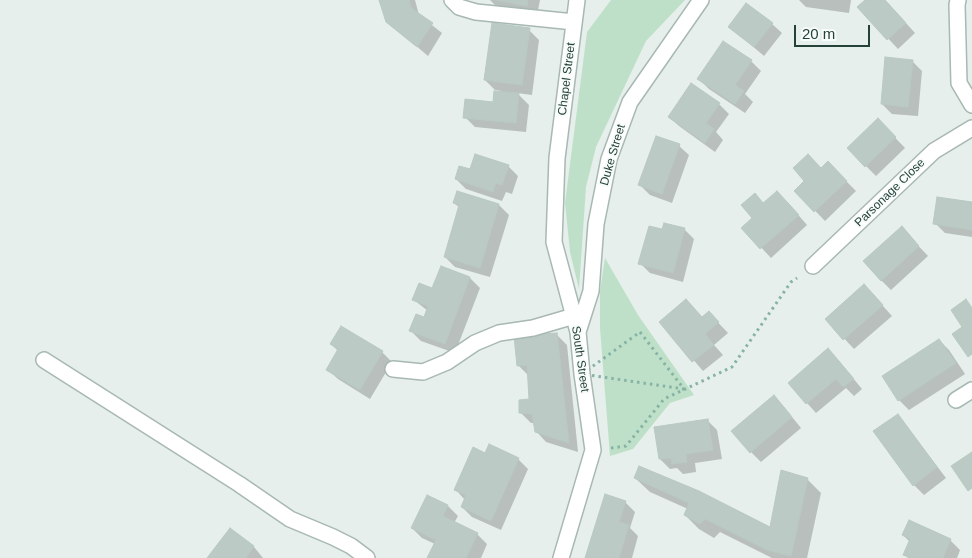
<!DOCTYPE html>
<html>
<head>
<meta charset="utf-8">
<style>
	body { margin:0 }
	#map { position:relative; width:972px; height:558px; overflow:hidden; background:#e6efeb; font-family:Arial,sans-serif }
	canvas { display:block }
	.scale { position:absolute; left:794px; top:25px; width:76px; height:22px; box-sizing:border-box; border:2px solid #24423a; border-top:0; padding-left:6px; font-size:15px; line-height:18px; white-space:nowrap; color:#24423a; -webkit-text-stroke:4px #f7fbf9; paint-order:stroke }
</style>
</head>
<body>
<div id="map">
<canvas width="972" height="558"></canvas>
<div class="scale">20 m</div>
</div>
<script>
const context = document.querySelector('canvas').getContext('2d');
context.lineJoin = 'round';
function fill(path, color) { context.fillStyle = color; context.fill(path, 'evenodd'); }
const poly = rows => new Path2D(rows.map(r => 'M' + r).join(''));
function stroke(path, color, width, dash) { context.strokeStyle = color; context.lineWidth = width; context.lineCap = dash ? 'butt' : 'round'; context.setLineDash(dash || []); context.stroke(path); }
function drawText(font, color, halo, rows, align = 'center') {
  context.font = font + ' Arial,sans-serif'; context.lineWidth = 4; context.setLineDash([]); context.textBaseline = 'middle'; context.strokeStyle = halo; context.fillStyle = color; for (const [text, x, y, turn = 0] of rows) {
    context.save(); context.translate(x, y); context.rotate((+turn || 0) * Math.PI / 180); context.textAlign = isNaN(turn) ? turn : align; if (halo) context.strokeText(text, 0, 0); context.fillText(text, 0, 0); context.restore();
  }
}
fill(poly([
	[611,0,685,0,646,41,596,147,586,187,579,289,570,252,565,203,587,32],
	[605,258,638,315,694,395,670,403,633,449,610,456,600,328,600,291]
]), '#bfe0c8');
fill(poly([
	[380,0,415,0,419,15,442,33,428,56,387,21],
	[490,0,540,0,537,15,498,8],
	[799,0,851,0,849,13,806,7],
	[866,0,885,0,915,33,898,49,859,7],
	[772,24,782,33,764,56,730,27],
	[529,30,539,40,532,95,517,93,529,105,526,132,475,127,465,117,494,103,502,93,502,91,495,90,485,80],
	[724,43,751,61,761,71,745,94,753,102,745,113,709,89,699,79],
	[912,61,922,71,918,116,892,114,882,104],
	[719,104,729,114,716,132,723,140,715,152,679,126,669,117],
	[878,120,905,148,876,176,848,148],
	[679,146,689,155,672,203,650,195,640,185],
	[828,163,856,191,825,221,796,191],
	[508,166,518,176,512,194,506,192,502,201,466,189,456,179,471,171],
	[787,202,807,225,771,258,743,228,764,204],
	[454,203,499,205,509,215,490,277,455,267,445,257,460,208],
	[972,204,972,237,945,233,935,223],
	[684,229,694,239,683,282,650,273,640,263,663,231],
	[911,238,928,256,891,290,881,280],
	[470,278,480,288,455,353,421,341,411,331,425,319,428,311,414,300,433,289],
	[874,296,892,316,854,349,826,319],
	[709,313,728,333,714,345,723,355,703,371,661,322,702,318],
	[557,335,567,345,578,452,546,442,536,431,534,423,531,423,521,413,531,400,528,375,518,365],
	[939,340,949,350,965,374,909,410,899,400],
	[331,344,382,352,392,362,370,399,338,379,328,370,339,352],
	[838,360,862,389,854,396,846,388,816,413,807,403],
	[784,407,801,428,761,462,751,452],
	[898,415,946,478,924,495,914,485],
	[707,420,717,430,722,459,695,463,696,472,683,474,677,468,670,469,660,459],
	[486,455,518,459,528,469,501,530,472,517,462,507,465,500,456,490],
	[635,478,771,529,807,479,821,493,807,558,772,558,720,532,714,538,699,529,685,515,688,509,650,492],
	[428,496,448,506,458,516,454,523,477,534,487,544,481,558,429,558,435,544,422,538,412,528],
	[625,502,635,512,630,528,638,536,632,558,586,558],
	[231,530,254,547,263,558,209,558],
	[903,535,950,540,960,550,957,558,908,558,905,554,910,542]
]), '#0003');
const building = poly([
	[379,0,409,0,411,8,433,23,417,47,386,22,379,0],
	[496,0,528,0,527,6,496,0],
	[865,0,885,0,906,23,887,40,857,7,865,0],
	[746,3,773,23,754,47,728,27,746,3],
	[492,23,530,28,522,85,484,80,492,23],
	[723,41,752,60,735,85,744,91,735,104,697,79,723,41],
	[885,57,913,60,908,107,881,104,885,57],
	[691,83,720,103,706,123,714,129,705,143,668,117,691,83],
	[494,91,519,93,516,123,463,118,465,99,493,102,494,91],
	[878,118,896,137,865,167,847,148,878,118],
	[656,136,680,144,662,194,638,185,656,136],
	[475,154,509,165,502,185,496,183,493,192,455,179,459,166,470,169,475,154],
	[808,154,821,168,828,161,847,181,814,212,794,191,804,181,793,168,808,154],
	[457,191,499,204,480,268,444,257,459,205,453,203,457,191],
	[777,191,799,215,760,249,741,228,752,218,741,205,755,193,763,203,777,191],
	[937,197,972,202,972,230,933,224,937,197],
	[664,223,685,228,673,273,638,264,649,226,662,229,664,223],
	[902,226,919,246,881,281,863,261,902,226],
	[441,266,470,277,445,344,409,331,416,314,424,317,428,306,412,300,419,283,432,288,441,266],
	[864,284,883,305,843,340,825,319,864,284],
	[686,299,702,317,709,311,719,322,705,334,714,345,692,362,659,322,686,299],
	[966,299,972,308,972,354,968,357,952,334,962,327,951,310,966,299],
	[341,326,383,351,360,390,326,370,338,349,330,344,341,326],
	[557,333,569,443,535,432,532,414,519,413,519,400,529,399,527,365,517,366,514,336,557,333],
	[939,339,956,363,898,401,882,376,939,339],
	[828,348,854,379,843,387,836,379,806,404,788,383,828,348],
	[774,395,792,417,750,453,731,431,774,395],
	[898,414,937,467,913,486,873,431,898,414],
	[708,419,713,450,686,454,687,462,672,464,671,458,659,459,654,427,708,419],
	[489,444,519,458,491,521,461,507,466,495,454,490,473,447,485,453,489,444],
	[972,452,972,488,968,491,951,466,972,452],
	[639,466,699,491,770,527,781,470,808,478,791,556,767,550,705,519,700,524,684,515,689,503,634,478,639,466],
	[605,494,626,501,619,522,629,525,619,558,585,558,605,494],
	[427,495,448,505,443,516,478,533,466,558,427,558,436,540,411,528,427,495],
	[909,520,951,539,943,558,911,558,903,555,910,539,902,535,909,520],
	[230,528,254,546,246,558,207,558,230,528]
]);
fill(building, '#bbcac4');
stroke(building, '#b8c9c2', 1);
const minor = poly([
	[452,0,459,7,476,12,574,22],
	[958,0,957,5,959,83,972,105],
	[813,266,934,151,972,128],
	[578,332,591,291,596,224,609,159,630,102,701,0],
	[44,360,239,484,290,519,333,537,351,546,367,558],
	[393,369,423,372,447,362,475,343,499,333,533,328,574,316],
	[956,400,972,390],
	[561,558,593,450,582,374,578,332,554,242,557,158,577,0]
]);
stroke(minor, '#a8b8b2', 18);
stroke(poly([
	[640,332,684,389,582,374,640,332],
	[611,448,626,446,664,399,732,367,791,282,797,278]
]), '#86b3a5', 3, [2.5, 4]);
stroke(minor, '#fff', 15);
drawText('12px', '#24423a', '#f7fbf9', [
	["Chapel Street",567,79,-83],
	["Duke Street",613,155,-74],
	["Parsonage Close",890,193,-44],
	["South Street",580,359,82]
]);
</script>
</body>
</html>
